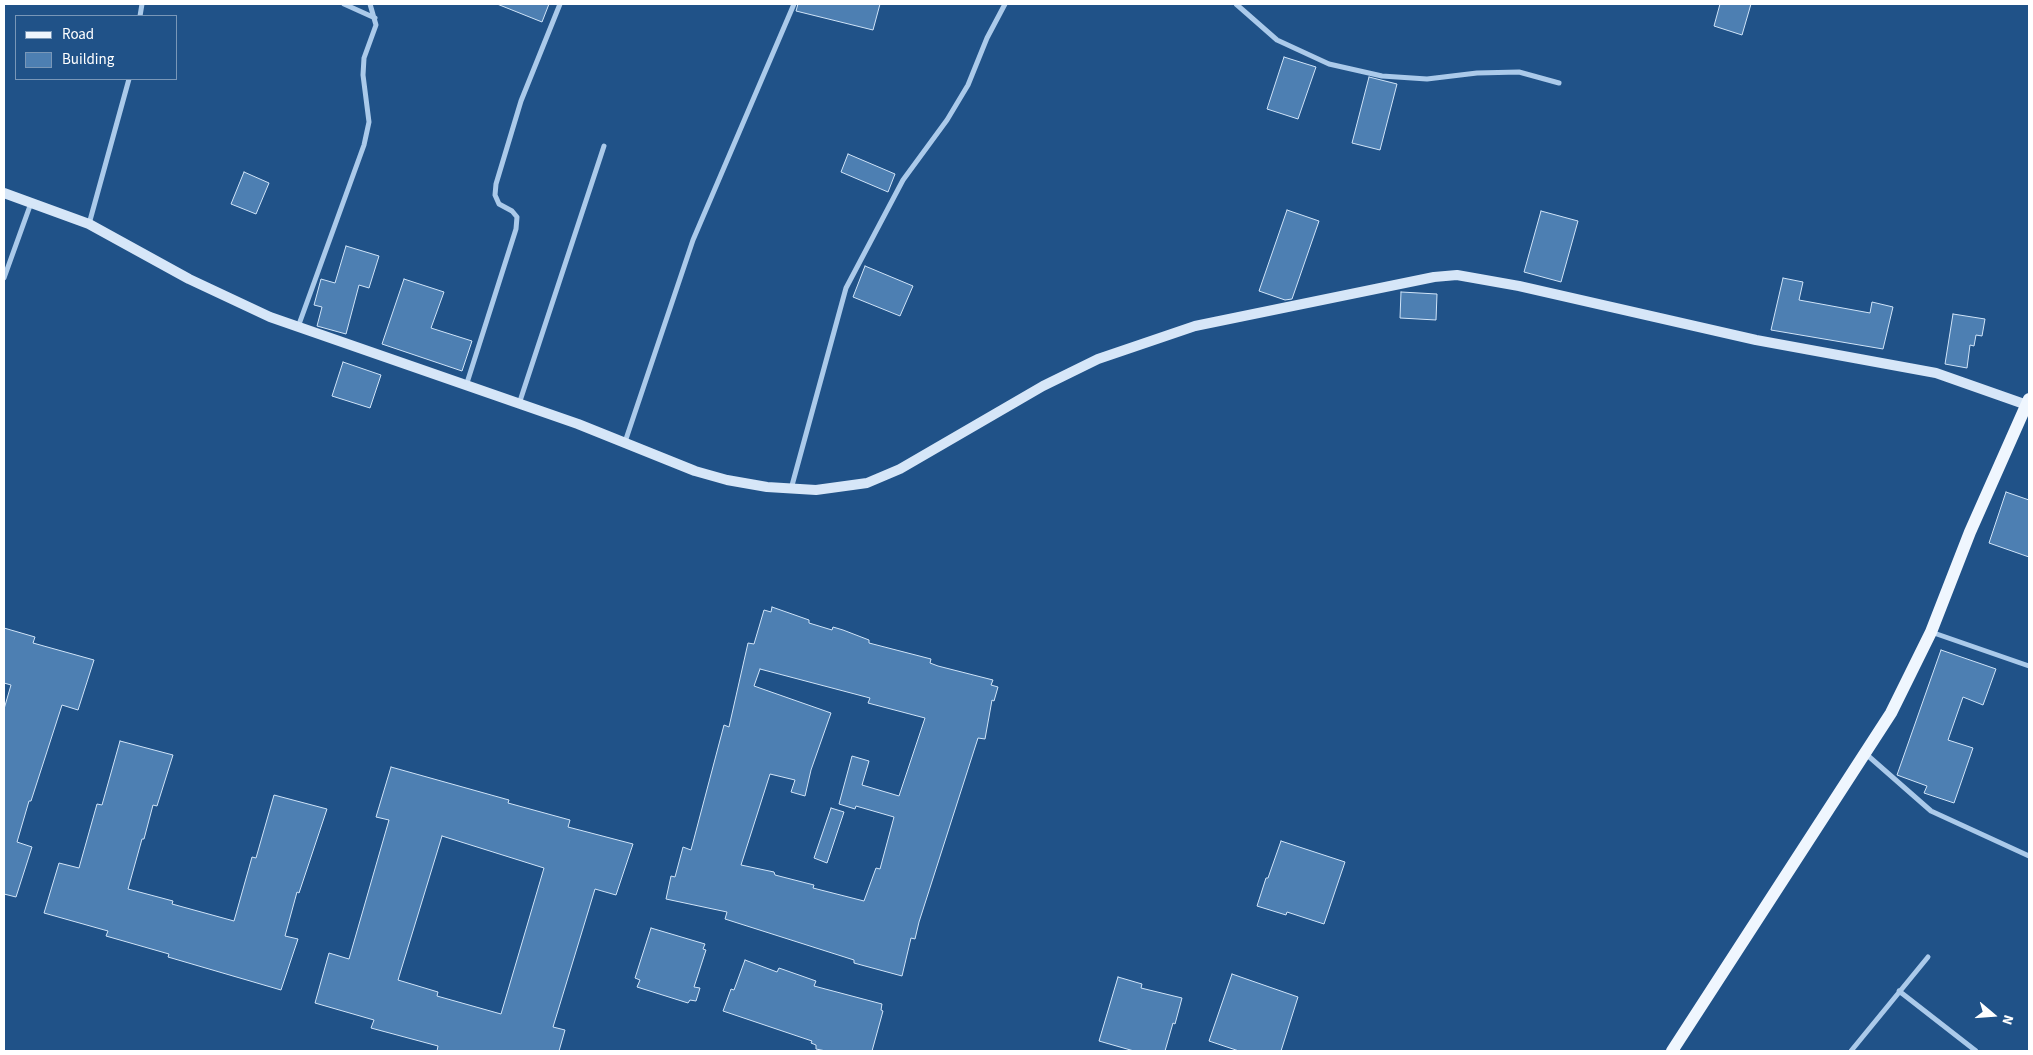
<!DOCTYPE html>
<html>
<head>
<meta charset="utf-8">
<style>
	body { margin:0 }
	#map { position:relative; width:2033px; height:1055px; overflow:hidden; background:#205288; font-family:"Source Sans 3",sans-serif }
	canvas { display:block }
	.frame { position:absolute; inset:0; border:5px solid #fff; pointer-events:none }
	.legend { position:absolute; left:15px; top:15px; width:162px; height:65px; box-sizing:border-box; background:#205288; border:1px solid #7997b8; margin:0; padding:6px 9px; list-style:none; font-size:15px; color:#fff }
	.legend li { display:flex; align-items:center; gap:10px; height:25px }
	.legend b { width:25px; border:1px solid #7997b8 }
	.north { position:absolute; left:1968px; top:990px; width:50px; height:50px; -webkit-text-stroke:4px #205288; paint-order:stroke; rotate:108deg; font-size:14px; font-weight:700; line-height:20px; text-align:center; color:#fff }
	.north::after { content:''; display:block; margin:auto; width:18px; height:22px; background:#fff; clip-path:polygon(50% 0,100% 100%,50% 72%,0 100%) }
</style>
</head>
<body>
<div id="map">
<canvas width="2033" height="1055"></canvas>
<div class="frame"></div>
<ul class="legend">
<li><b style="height:6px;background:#eff6fe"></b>Road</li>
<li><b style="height:14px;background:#4d7fb2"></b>Building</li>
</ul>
<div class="north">N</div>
</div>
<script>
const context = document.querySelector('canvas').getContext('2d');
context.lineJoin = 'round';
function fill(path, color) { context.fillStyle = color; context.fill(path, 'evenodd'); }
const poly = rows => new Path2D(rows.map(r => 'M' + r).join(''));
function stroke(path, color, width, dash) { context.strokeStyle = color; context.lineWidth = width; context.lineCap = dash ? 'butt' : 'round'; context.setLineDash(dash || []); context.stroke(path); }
const building = poly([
	[497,4,549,4,542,22,497,4],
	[798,4,880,4,873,30,796,11,798,4],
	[1720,4,1751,4,1742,35,1714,26,1720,4],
	[1284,57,1316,67,1298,119,1267,109,1284,57],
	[1369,77,1397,84,1380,150,1352,143,1369,77],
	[848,154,895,174,888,192,841,172,848,154],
	[244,172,269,183,256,214,231,204,244,172],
	[1287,210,1319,221,1292,299,1285,300,1259,291,1287,210],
	[1541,211,1578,221,1561,282,1524,272,1541,211],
	[346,246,379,256,369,288,359,285,346,334,317,326,322,307,314,305,321,279,335,283,346,246],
	[865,266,913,286,900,316,853,297,865,266],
	[1783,278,1803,282,1799,300,1870,313,1872,302,1893,307,1883,349,1771,330,1783,278],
	[404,279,444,292,431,328,472,341,462,371,382,344,404,279],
	[1401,292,1437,294,1436,320,1400,318,1401,292],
	[1953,314,1985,319,1982,336,1976,335,1974,346,1970,345,1967,368,1945,364,1953,314],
	[343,362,381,375,370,408,332,396,343,362],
	[2006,492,2029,500,2029,557,1989,543,2006,492],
	[772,607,809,620,809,623,832,630,833,627,843,630,869,640,869,643,931,659,930,663,938,666,993,680,991,685,998,687,994,701,992,700,985,739,978,738,919,922,915,939,911,938,902,976,854,963,854,960,725,919,727,912,666,899,671,876,675,877,683,847,691,850,724,725,729,727,748,643,754,644,764,610,771,612,772,607],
	[760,669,870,698,868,703,925,718,899,796,862,785,869,761,852,756,839,804,855,809,856,806,894,817,880,869,876,868,864,901,813,888,814,885,775,875,774,872,741,865,770,774,795,780,791,792,805,796,811,770,831,713,754,686,760,669],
	[4,628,35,637,33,643,94,660,78,710,62,705,31,801,29,801,17,842,32,847,16,897,4,894,4,709,11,685,4,683,4,628],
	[1941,650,1996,669,1983,705,1963,697,1948,740,1973,748,1954,803,1924,793,1927,786,1897,775,1941,650],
	[120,741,173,755,157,806,153,805,144,839,142,839,128,889,173,901,172,904,234,921,252,857,256,858,274,795,327,809,299,893,297,892,285,936,298,939,281,990,168,957,169,954,106,936,108,931,44,913,59,863,79,868,97,804,102,805,120,741],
	[391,767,509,800,508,803,570,820,568,827,633,844,616,895,595,889,553,1027,565,1030,559,1051,437,1051,438,1046,371,1028,374,1020,315,1003,329,953,349,959,389,820,376,817,391,767],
	[442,836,544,868,501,1014,437,996,438,992,398,980,442,836],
	[831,808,844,812,827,863,814,858,831,808],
	[1281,841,1345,862,1324,924,1287,912,1286,915,1257,906,1266,878,1268,878,1281,841],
	[651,928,705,944,703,949,706,950,694,987,700,988,696,1001,690,1000,688,1003,637,987,640,980,635,978,651,928],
	[745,960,777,972,779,968,816,981,814,986,882,1004,881,1010,883,1011,872,1051,826,1051,816,1049,816,1045,811,1043,812,1041,723,1011,731,989,734,990,745,960],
	[1232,974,1298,997,1281,1051,1239,1051,1209,1041,1232,974],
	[1118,977,1142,984,1141,988,1182,998,1175,1024,1173,1023,1165,1051,1134,1051,1099,1041,1118,977]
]);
fill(building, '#4d7fb2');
stroke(building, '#d0e4f8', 1);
stroke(poly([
	[344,4,375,18],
	[1236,4,1277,40,1329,64,1382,76,1427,79,1477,73,1519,72,1559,83],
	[140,16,142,4],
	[89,224,129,79],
	[4,278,31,203],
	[298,327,364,145,369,122,363,75,364,58,376,25,370,4],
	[466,386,516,229,517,217,512,211,499,204,495,195,496,184,521,101,560,4],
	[519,404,604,146],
	[625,442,693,240,794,4],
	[791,489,846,288,903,180,947,120,968,85,987,38,1005,4],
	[1931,632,2029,666],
	[1866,754,1931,811,2029,856],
	[1899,991,1976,1051],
	[1851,1051,1928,957]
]), '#abcaea', 5);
stroke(poly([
	[4,193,89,224,189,279,270,317,578,424,695,471,727,480,767,487,816,490,867,483,900,469,1043,386,1098,359,1195,326,1434,277,1457,275,1519,286,1756,340,1936,373,2027,405]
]), '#d6e6f8', 10);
stroke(poly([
	[1672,1051,1891,713,1931,632,1970,532,2029,399]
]), '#eff6fe', 12);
</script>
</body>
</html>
